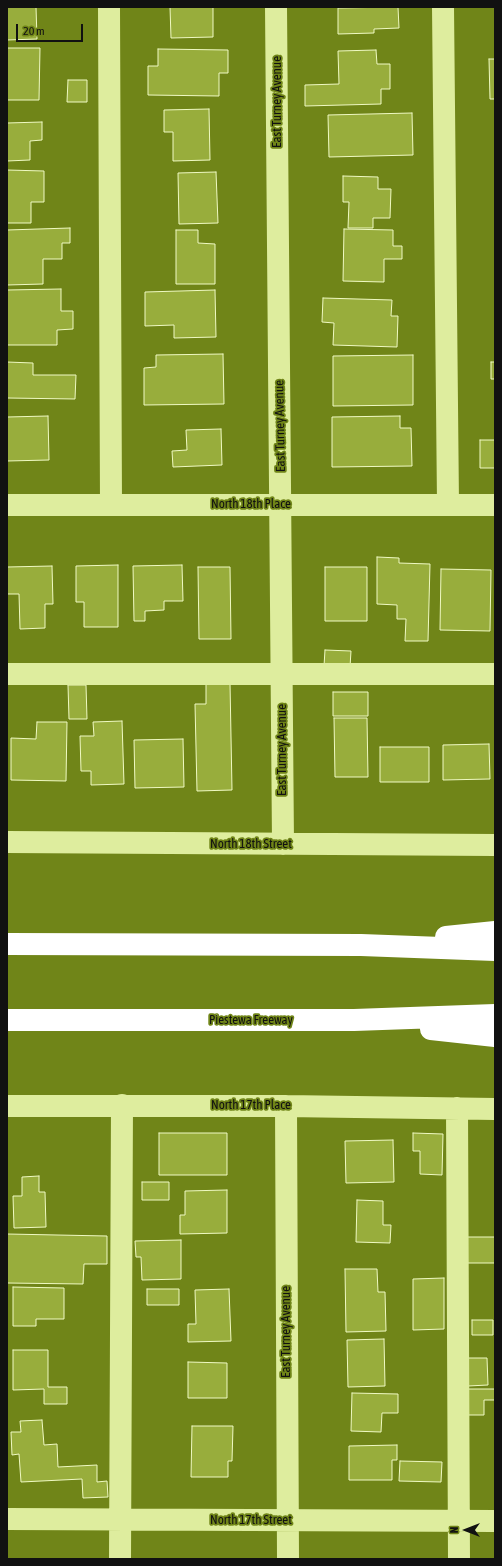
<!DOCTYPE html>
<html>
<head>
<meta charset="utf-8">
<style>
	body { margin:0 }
	#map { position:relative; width:502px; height:1566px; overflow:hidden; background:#708518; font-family:"Asap Condensed",sans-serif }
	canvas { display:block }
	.frame { position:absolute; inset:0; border:8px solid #111; pointer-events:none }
	.north { position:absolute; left:446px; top:1510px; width:40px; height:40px; -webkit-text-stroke:3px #708518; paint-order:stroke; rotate:270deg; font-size:11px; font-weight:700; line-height:16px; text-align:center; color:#111 }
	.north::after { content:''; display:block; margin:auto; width:14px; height:18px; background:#111; clip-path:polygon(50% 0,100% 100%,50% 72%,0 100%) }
	.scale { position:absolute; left:16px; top:24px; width:67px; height:18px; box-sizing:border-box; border:2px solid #111; border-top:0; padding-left:5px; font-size:12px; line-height:14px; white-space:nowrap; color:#111; -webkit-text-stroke:3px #708518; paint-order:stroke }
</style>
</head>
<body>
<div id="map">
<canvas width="502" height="1566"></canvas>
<div class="frame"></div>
<div class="north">N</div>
<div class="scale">20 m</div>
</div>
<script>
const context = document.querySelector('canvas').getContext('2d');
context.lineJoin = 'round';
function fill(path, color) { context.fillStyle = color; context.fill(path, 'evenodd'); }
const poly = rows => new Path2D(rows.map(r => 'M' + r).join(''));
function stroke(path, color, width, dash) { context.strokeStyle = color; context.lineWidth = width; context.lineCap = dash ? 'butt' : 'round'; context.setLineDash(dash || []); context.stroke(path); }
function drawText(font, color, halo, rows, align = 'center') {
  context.font = font + ' "Asap Condensed",sans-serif'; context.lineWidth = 3.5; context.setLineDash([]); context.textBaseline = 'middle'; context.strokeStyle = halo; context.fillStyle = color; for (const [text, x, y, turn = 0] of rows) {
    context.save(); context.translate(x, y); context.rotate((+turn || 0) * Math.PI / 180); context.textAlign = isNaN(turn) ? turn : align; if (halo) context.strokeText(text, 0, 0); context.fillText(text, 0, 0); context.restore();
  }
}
const building = poly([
	[7,7,36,7,37,39,7,40,7,7],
	[170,7,213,7,213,37,171,38,170,7],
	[398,7,399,28,374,29,374,33,338,34,338,8,398,7],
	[7,48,40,48,39,100,7,100,7,48],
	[158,49,228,50,228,73,219,73,219,96,148,95,148,66,158,66,158,49],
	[376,50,377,64,390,64,390,89,381,89,381,104,305,106,305,85,339,84,338,51,376,50],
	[489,59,495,59,495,99,490,99,489,59],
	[68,80,87,80,87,102,67,102,68,80],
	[209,109,210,160,173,161,173,132,164,132,164,110,209,109],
	[412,113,413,155,329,157,328,115,412,113],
	[42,122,42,140,30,141,30,160,7,161,7,123,42,122],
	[7,170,44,171,44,202,31,202,31,223,7,223,7,170],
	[216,172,218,223,179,224,178,173,216,172],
	[343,176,378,177,378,189,391,189,390,218,373,218,373,228,348,228,349,202,343,202,343,176],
	[70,228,70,243,62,243,62,259,43,259,43,284,7,285,7,230,70,228],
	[344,229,393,230,393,246,402,246,402,259,384,259,384,282,343,281,344,229],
	[176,230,198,230,198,243,215,244,215,284,176,284,176,230],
	[61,289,61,311,73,311,73,329,57,330,57,345,7,345,7,290,61,289],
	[215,290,216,337,174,338,174,325,145,326,145,292,215,290],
	[323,298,392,300,391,316,398,316,397,347,333,345,334,323,322,322,323,298],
	[223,354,224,404,144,405,144,368,156,367,156,355,223,354],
	[413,355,413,405,333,406,333,356,413,355],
	[7,362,33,363,33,375,76,375,75,399,7,398,7,362],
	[491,362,495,362,495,379,491,379,491,362],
	[48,416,49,460,7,461,7,417,48,416],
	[400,416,400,428,411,428,412,466,332,467,332,417,400,416],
	[221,429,222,465,173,467,172,451,187,450,186,430,221,429],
	[480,440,495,440,495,468,480,468,480,440],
	[377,557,399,558,399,563,430,564,428,641,405,641,406,619,397,619,397,605,377,604,377,557],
	[118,565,118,627,84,627,84,602,76,602,76,566,118,565],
	[182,565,183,601,164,601,164,610,145,611,145,621,134,621,133,566,182,565],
	[52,566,53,604,45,604,45,628,20,629,19,594,7,594,7,567,52,566],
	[198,567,230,567,231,639,199,639,198,567],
	[325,567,367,567,367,621,325,621,325,567],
	[441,569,491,570,490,631,440,630,441,569],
	[325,650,351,651,350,667,324,666,325,650],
	[230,683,232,790,197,791,195,704,206,704,206,684,230,683],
	[68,685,86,685,87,719,69,719,68,685],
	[333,692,368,692,368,716,333,716,333,692],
	[334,718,367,718,368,777,335,777,334,718],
	[122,721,124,784,91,785,91,771,81,771,80,736,94,736,93,722,122,721],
	[37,722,67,722,66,781,11,780,11,738,36,739,37,722],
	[183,739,184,787,135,788,134,740,183,739],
	[489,744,490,779,443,780,443,745,489,744],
	[380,747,429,747,429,782,380,782,380,747],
	[159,1133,227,1133,227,1175,159,1175,159,1133],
	[413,1133,443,1134,442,1175,420,1174,420,1151,413,1151,413,1133],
	[393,1140,394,1182,346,1183,345,1141,393,1140],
	[39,1176,39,1192,45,1192,46,1227,14,1228,13,1196,22,1196,22,1177,39,1176],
	[142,1182,169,1182,169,1200,142,1200,142,1182],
	[227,1190,227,1233,180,1234,180,1215,185,1215,185,1191,227,1190],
	[357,1200,383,1201,383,1225,391,1225,390,1243,356,1242,357,1200],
	[7,1234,107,1236,107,1264,84,1264,83,1284,7,1283,7,1234],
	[466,1237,495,1237,495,1263,466,1263,466,1237],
	[181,1240,181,1279,142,1280,141,1257,136,1257,135,1241,181,1240],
	[345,1269,377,1269,378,1292,385,1292,386,1331,346,1332,345,1269],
	[444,1278,444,1329,413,1330,413,1279,444,1278],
	[13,1287,64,1288,64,1319,36,1319,36,1326,13,1326,13,1287],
	[147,1289,179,1289,179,1305,147,1305,147,1289],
	[229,1289,231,1341,188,1342,188,1324,196,1324,195,1290,229,1289],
	[472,1320,493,1320,493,1335,472,1335,472,1320],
	[384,1339,385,1386,348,1387,347,1340,384,1339],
	[13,1350,48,1350,48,1387,67,1387,67,1404,44,1404,44,1389,13,1390,13,1350],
	[467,1358,487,1358,488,1385,468,1386,467,1358],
	[188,1362,227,1363,227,1398,188,1398,188,1362],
	[468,1389,495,1389,495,1400,484,1400,484,1415,468,1415,468,1389],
	[352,1393,398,1394,398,1413,382,1413,381,1432,351,1431,352,1393],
	[42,1420,44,1445,57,1444,58,1467,97,1465,97,1482,107,1481,108,1497,83,1498,82,1479,21,1482,19,1454,12,1455,11,1432,21,1432,20,1421,42,1420],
	[192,1426,233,1426,232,1461,228,1461,228,1477,191,1477,192,1426],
	[397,1445,397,1460,392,1460,392,1480,349,1480,349,1446,397,1445],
	[400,1461,442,1462,441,1482,399,1481,400,1461]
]);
fill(building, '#98ad3c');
stroke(building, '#eff9c3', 1);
stroke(poly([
	[109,7,111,504],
	[276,7,283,844],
	[443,7,448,504],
	[7,505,495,505],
	[7,674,495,674],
	[7,842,495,845],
	[7,1106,286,1106,495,1109],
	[286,1106,288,1559],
	[457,1108,459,1559],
	[7,1519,495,1521],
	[120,1559,122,1105]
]), '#deed9e', 22);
stroke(poly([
	[446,937,495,932],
	[7,944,361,945,495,950],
	[7,1020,354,1020,495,1015],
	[431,1029,495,1036]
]), '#fff', 22);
drawText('13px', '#111', '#708518', [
	["East Turney Avenue",277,102,-90],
	["East Turney Avenue",280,426,-91],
	["North 18th Place",251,504],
	["East Turney Avenue",282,750,-90],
	["North 18th Street",251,844],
	["Piestewa Freeway",251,1020],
	["North 17th Place",251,1105],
	["East Turney Avenue",286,1332,-90],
	["North 17th Street",251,1520]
]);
</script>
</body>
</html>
